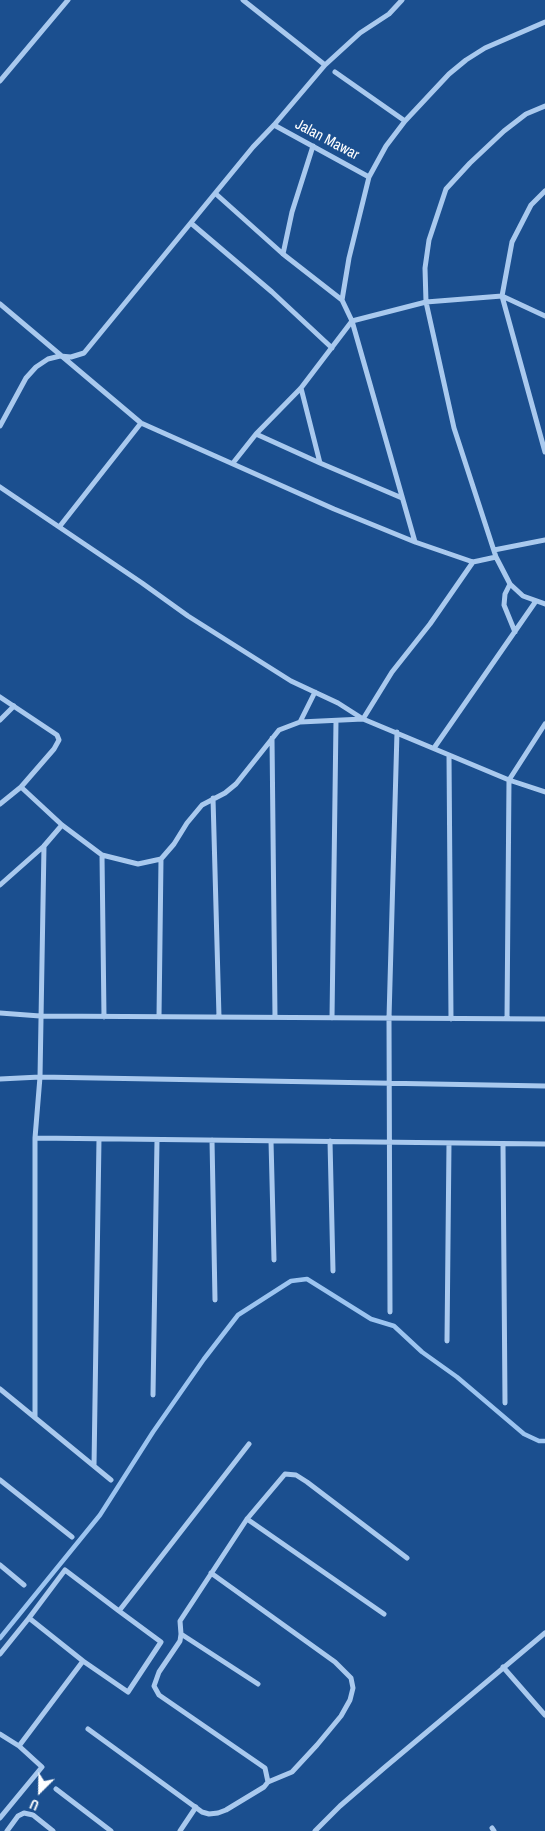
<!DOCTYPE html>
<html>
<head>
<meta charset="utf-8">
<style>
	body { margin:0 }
	#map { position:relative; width:545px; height:1831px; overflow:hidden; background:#1b4f8f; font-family:"Archivo Narrow",sans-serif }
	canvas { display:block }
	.north { position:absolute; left:15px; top:1766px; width:50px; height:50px; -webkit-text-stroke:4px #1b4f8f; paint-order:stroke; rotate:203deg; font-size:14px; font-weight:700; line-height:20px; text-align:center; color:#fff }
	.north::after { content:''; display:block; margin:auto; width:18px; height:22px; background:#fff; clip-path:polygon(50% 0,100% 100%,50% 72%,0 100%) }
</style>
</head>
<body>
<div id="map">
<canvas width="545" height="1831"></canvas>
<div class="north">U</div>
</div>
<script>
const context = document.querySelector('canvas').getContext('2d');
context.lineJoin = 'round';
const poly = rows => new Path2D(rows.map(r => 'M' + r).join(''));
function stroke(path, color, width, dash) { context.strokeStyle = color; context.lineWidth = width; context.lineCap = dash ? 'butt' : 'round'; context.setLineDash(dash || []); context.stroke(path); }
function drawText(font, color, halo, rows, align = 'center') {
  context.font = font + ' "Archivo Narrow",sans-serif'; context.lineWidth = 4; context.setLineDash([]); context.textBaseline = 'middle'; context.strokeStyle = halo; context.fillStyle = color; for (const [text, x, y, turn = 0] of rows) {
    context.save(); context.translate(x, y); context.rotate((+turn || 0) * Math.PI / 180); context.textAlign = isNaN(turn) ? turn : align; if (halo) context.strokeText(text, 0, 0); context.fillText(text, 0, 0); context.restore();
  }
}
stroke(poly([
	[0,1638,100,1515,153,1432,204,1359,238,1315,291,1281,307,1279,371,1319,394,1326,422,1352,457,1377,524,1434,539,1441,545,1441]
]), '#9cc4f0', 4.5);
stroke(poly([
	[243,0,325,65],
	[335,72,405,121],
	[0,81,68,0],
	[274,125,369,177],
	[545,191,531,205,512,242,502,296,545,452],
	[216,194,283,254,342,300,352,321,415,542,473,562,496,557,454,428,426,302,425,268,429,240,446,189,470,163,504,131,526,114,545,106],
	[192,224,272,292,332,348],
	[283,254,292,212,313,146],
	[342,300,349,258,369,177,386,146,405,121,449,74,466,60,485,48,545,22],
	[0,304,141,423,334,509,415,542],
	[301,388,320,463,402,498],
	[0,426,26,378,36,367,48,359,60,356,71,357,84,353,253,147,274,125,325,65,360,33,389,14,402,0],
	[256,434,320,463],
	[233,463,256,434,301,388,352,321,426,302,502,296,545,316],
	[0,487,142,583,188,616,291,681,338,703,363,719,392,672,430,624,473,562],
	[60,526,141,423],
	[494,550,545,540],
	[496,557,510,584,523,596,545,604],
	[510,584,505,594,504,605,515,632],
	[0,697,57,735,59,740,54,749,21,787],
	[0,720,14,706],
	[300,722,315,692],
	[272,738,275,1017],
	[434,748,536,601],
	[449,755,451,1019],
	[213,798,219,1017],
	[0,804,21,787,62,825,102,855,138,864,161,859,174,844,187,823,202,805,225,793,236,784,279,730,300,722,363,719,509,780,545,792],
	[102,855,104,1017],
	[0,885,44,846,62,825],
	[0,1013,40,1016,545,1019],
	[159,1017,161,859],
	[332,1018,336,721],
	[507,1019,509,780,545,724],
	[0,1079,40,1077,545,1086],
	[35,1138,545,1144],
	[212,1140,215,1300],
	[271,1141,274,1260],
	[330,1141,333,1271],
	[503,1144,505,1403],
	[390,1312,389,1018,397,732],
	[447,1341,449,1143],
	[0,1389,111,1480],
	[153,1395,157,1140],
	[35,1417,35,1138,40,1077,44,846],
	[94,1466,99,1139],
	[0,1480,72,1537],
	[247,1519,384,1614],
	[0,1565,24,1585],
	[211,1573,335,1662,351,1678,353,1688,350,1700,341,1716,317,1745,292,1772,268,1782],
	[29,1618,65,1570,119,1611],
	[0,1654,29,1618,83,1661,19,1746,0,1734],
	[83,1661,128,1692,161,1642,119,1611,249,1444],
	[503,1667,545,1715],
	[258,1684,181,1634,180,1621,247,1519,285,1474,296,1475,307,1482,407,1558],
	[88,1729,202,1812,209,1814,218,1813,226,1810,264,1787,268,1782,265,1768,159,1695,154,1686,159,1672,180,1641,181,1634],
	[56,1789,111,1831],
	[0,1818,42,1767,19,1746],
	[492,1828,494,1831],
	[7,1831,18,1816,24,1813,33,1815,53,1831],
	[180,1831,196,1807],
	[315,1831,340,1806,384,1768,545,1633]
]), '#a9c9ee', 5);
drawText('15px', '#fff', '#1b4f8f', [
	["Jalan Mawar",327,140,28]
]);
</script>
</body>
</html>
